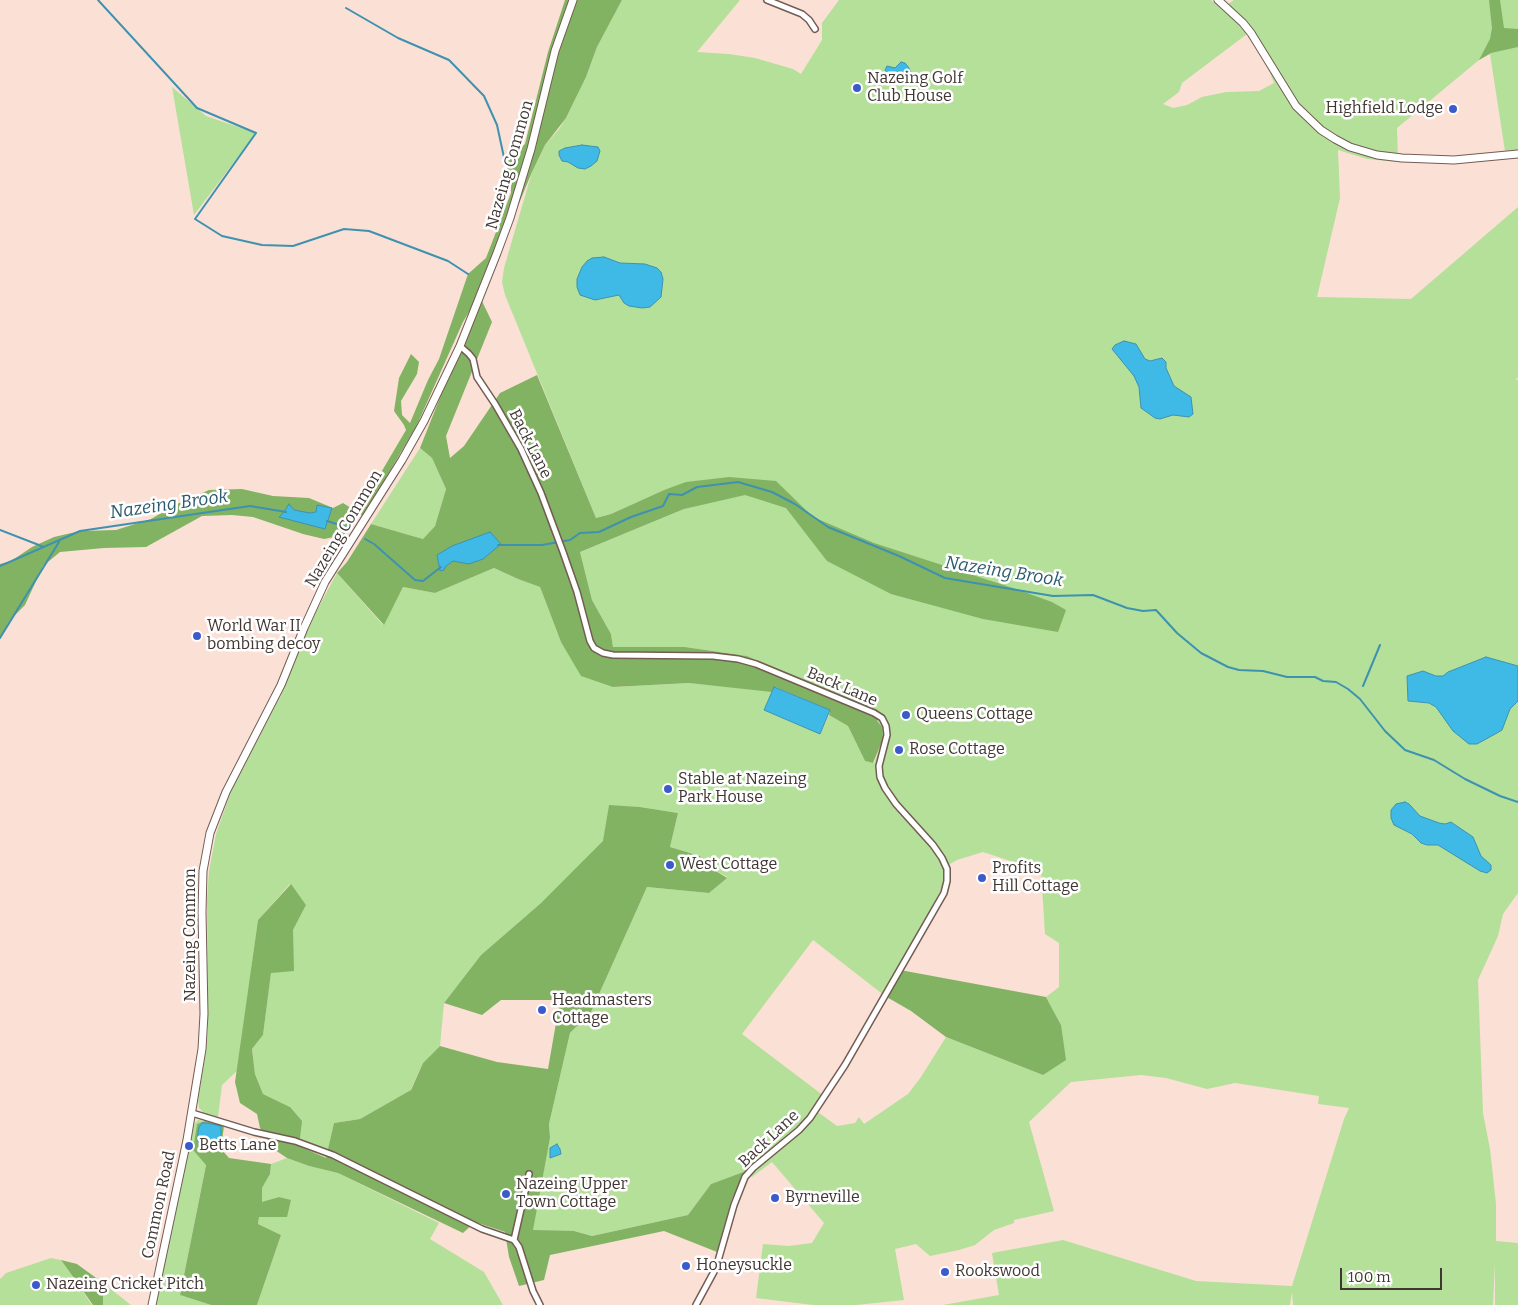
<!DOCTYPE html>
<html>
<head>
<meta charset="utf-8">
<style>
	body { margin:0 }
	#map { position:relative; width:1518px; height:1305px; overflow:hidden; background:#fbe0d6; font-family:Bitter,serif }
	canvas { display:block }
	.scale { position:absolute; left:1340px; top:1268px; width:102px; height:22px; box-sizing:border-box; border:2px solid #403632; border-top:0; padding-left:6px; font-size:15px; line-height:18px; white-space:nowrap; color:#403632; -webkit-text-stroke:4px #fff; paint-order:stroke }
</style>
</head>
<body>
<div id="map">
<canvas width="1518" height="1305"></canvas>
<div class="scale">100 m</div>
</div>
<script>
const context = document.querySelector('canvas').getContext('2d');
context.lineJoin = 'round';
function fill(path, color) { context.fillStyle = color; context.fill(path, 'evenodd'); }
const poly = rows => new Path2D(rows.map(r => 'M' + r).join(''));
function stroke(path, color, width, dash) { context.strokeStyle = color; context.lineWidth = width; context.lineCap = dash ? 'butt' : 'round'; context.setLineDash(dash || []); context.stroke(path); }
function drawText(font, color, halo, rows, align = 'center') {
  context.font = font + ' Bitter,serif'; context.lineWidth = 5; context.setLineDash([]); context.textBaseline = 'middle'; context.strokeStyle = halo; context.fillStyle = color; for (const [text, x, y, turn = 0] of rows) {
    context.save(); context.translate(x, y); context.rotate((+turn || 0) * Math.PI / 180); context.textAlign = isNaN(turn) ? turn : align; if (halo) context.strokeText(text, 0, 0); context.fillText(text, 0, 0); context.restore();
  }
}
fill(poly([
	[622,0,740,0,697,52,729,54,755,58,793,69,801,74,822,40,822,23,839,0,1211,0,1222,8,1234,0,1518,0,1518,150,1505,151,1490,54,1479,60,1397,128,1398,162,1367,159,1338,150,1340,198,1317,297,1411,299,1518,207,1518,378,1515,379,1518,380,1518,893,1503,914,1498,936,1478,980,1483,1113,1490,1149,1496,1204,1496,1241,1518,1243,1518,1305,1495,1305,1495,1264,1493,1305,1293,1305,1292,1292,1290,1305,943,1305,999,1295,992,1253,1063,1240,1196,1281,1292,1286,1344,1119,1349,1108,1318,1104,1319,1096,1235,1083,1207,1089,1166,1078,1141,1075,1071,1082,1029,1122,1054,1211,1014,1220,1014,1223,994,1230,975,1245,959,1250,930,1256,916,1244,895,1249,904,1300,856,1305,813,1305,756,1298,763,1244,789,1246,812,1243,824,1223,772,1162,752,1177,746,1171,711,1184,688,1215,592,1236,574,1231,532,1231,550,1138,549,1124,570,1033,591,1012,647,887,709,893,727,877,711,868,700,856,670,847,678,813,640,807,609,806,604,841,541,903,481,955,444,1003,440,1046,423,1063,410,1091,360,1119,334,1123,327,1158,299,1146,290,1107,263,1094,255,1074,252,1049,263,1035,271,972,306,905,290,884,258,920,237,1071,222,1085,218,1117,204,1113,199,1108,198,1100,206,1052,208,1029,207,900,209,871,216,834,232,789,282,693,311,621,337,573,383,625,403,587,435,593,494,568,518,579,540,587,561,642,614,687,689,683,767,690,772,692,765,710,820,734,829,715,848,726,865,761,874,763,883,740,759,661,747,656,685,647,613,647,611,634,592,600,580,552,684,509,692,507,686,483,664,490,611,514,596,518,505,295,502,282,504,268,532,172,545,145,559,129,567,116,586,77,597,47],
	[1247,34,1263,56,1274,83,1259,91,1226,92,1202,97,1187,105,1173,108,1163,104,1179,92,1182,83],
	[983,852,1041,871,1045,934,1059,943,1059,987,1046,997,1061,1025,1043,1075,946,1037,921,1077,908,1094,864,1124,859,1117,855,1123,837,1126,815,1110,824,1096,742,1034,813,940,885,996,945,882,943,868,957,860],
	[172,87,206,116,256,133,194,215],
	[420,448,432,458,446,489,435,526,423,539,371,524],
	[198,1120,205,1121,197,1125,193,1150,206,1164,180,1295,211,1305,156,1305,193,1125],
	[287,1158,309,1166,338,1173,439,1223,430,1239,484,1272,503,1305,257,1305,281,1235,258,1224,259,1216,291,1201,279,1197,262,1203,262,1188,270,1174,271,1164],
	[51,1258,61,1260,92,1305,0,1305,0,1279,6,1273],
	[103,1283,131,1305,103,1305]
]), '#b4e09a');
fill(poly([
	[565,0,622,0,597,47,586,77,566,118,545,145,532,172,487,281,463,322,416,427,363,516,357,512,344,535,324,539,303,534,253,517,232,515,202,516,146,547,104,548,60,552,43,566,25,605,10,620,0,638,0,564,11,561,32,547,54,537,80,531,116,530,151,519,177,504,209,490,242,489,273,496,309,498,333,508,343,503,351,508,366,498,406,430,404,425,394,411,399,378,411,354,419,362,417,374,401,401,402,415,410,423,428,380,439,359,468,274,486,258,511,193,511,179,505,162,525,144,548,52],
	[1489,0,1500,0,1504,28,1518,29,1518,47,1491,53,1479,60,1490,39,1492,28],
	[480,297,492,322,446,436,450,458,464,446,500,393,537,375,596,518,611,514,664,490,686,482,729,477,776,481,813,517,874,543,1013,588,1052,602,1066,610,1058,632,983,619,891,594,827,561,786,508,745,495,684,509,580,552,592,600,611,634,613,647,685,647,747,656,878,710,877,721,882,727,883,739,873,763,865,761,848,726,829,715,830,710,775,687,772,692,689,683,613,687,581,676,561,642,540,587,518,579,494,568,435,593,403,587,384,625,337,573,347,562,371,524,423,539,435,526,446,489,432,458,420,448],
	[609,805,640,807,678,813,670,847,700,856,711,868,727,878,709,893,647,887,591,1012,570,1033,549,1124,550,1138,533,1230,574,1231,592,1236,688,1215,711,1184,746,1171,732,1199,717,1252,664,1231,550,1255,544,1280,519,1286,509,1257,505,1232,475,1222,463,1233,338,1173,309,1166,287,1158,275,1150,260,1128,257,1114,240,1103,235,1082,258,920,291,884,306,905,293,930,294,971,271,973,263,1035,252,1049,255,1074,263,1094,290,1107,302,1121,299,1146,326,1158,334,1123,360,1119,411,1090,423,1063,440,1046,497,1062,548,1069,560,1000,501,1000,482,1015,444,1003,481,955,541,903,603,841],
	[900,970,1046,997,1061,1025,1066,1060,1043,1075,946,1037,911,1011,885,996],
	[205,1121,224,1126,221,1149,229,1158,271,1164,270,1174,262,1188,262,1202,279,1197,291,1200,287,1217,259,1217,258,1224,281,1235,257,1305,211,1305,180,1295,206,1165,193,1150,197,1124],
	[61,1260,77,1264,103,1283,103,1305,93,1305]
]), '#82b362');
const water = poly([
	[901,62,905,63,909,68,911,74,909,78,904,80,887,74,885,70,887,66,895,68,901,62],
	[582,145,598,147,600,151,597,161,591,166,585,169,578,168,568,162,562,161,559,155,559,151,565,148,582,145],
	[604,257,620,263,645,264,657,268,661,272,663,279,661,297,650,307,642,308,629,306,624,303,619,295,595,300,580,295,577,287,577,279,582,267,587,261,592,258,604,257],
	[1124,341,1136,344,1145,359,1150,361,1162,358,1166,362,1166,368,1174,386,1191,397,1193,414,1189,417,1173,415,1160,419,1155,418,1141,408,1139,387,1134,376,1112,349,1115,345,1124,341],
	[289,504,294,510,310,513,316,512,317,505,332,508,325,529,279,517,284,512,289,504],
	[490,532,501,544,483,559,469,564,453,561,445,567,444,570,440,571,437,555,452,546,490,532],
	[1486,657,1518,666,1518,701,1510,709,1502,730,1497,733,1477,744,1469,744,1453,731,1436,707,1429,703,1408,701,1407,676,1423,671,1436,676,1443,676,1448,672,1486,657],
	[774,687,830,710,820,734,764,710,774,687],
	[1405,802,1409,804,1420,816,1439,823,1445,824,1451,822,1473,837,1481,856,1491,865,1491,870,1487,873,1480,871,1438,845,1427,845,1421,843,1412,834,1394,825,1391,818,1391,810,1396,804,1405,802],
	[202,1123,207,1123,221,1126,221,1137,219,1141,201,1145,198,1142,197,1139,199,1127,202,1123],
	[557,1144,560,1149,561,1154,550,1158,550,1148,557,1144]
]);
fill(water, '#3fb9e5');
stroke(water, '#3f92af', 1);
stroke(poly([
	[98,0,197,108,256,133,195,219,222,236,262,245,293,246,344,229,369,231,448,261,468,274],
	[346,8,398,38,449,60,484,96,497,125,505,162],
	[327,521,346,527],
	[0,530,44,547],
	[365,539,374,544,415,580,423,581,441,567],
	[498,545,542,545,570,540,580,533,599,532,631,517,663,506,669,494,682,495,697,487,738,482,772,492,795,504,828,527,899,556,945,578,1053,596,1093,595,1127,608,1143,611,1156,610,1177,633,1201,653,1228,667,1239,670,1263,671,1287,677,1315,677,1323,681,1336,682,1348,689,1360,699,1385,731,1405,750,1434,760,1465,779,1500,796,1518,802],
	[0,566,80,531,250,506,286,512],
	[0,638,59,542],
	[1363,686,1380,645]
]), '#3f92af', 2);
const minor = poly([
	[767,0,802,14,809,20,815,29],
	[460,346,469,354,473,359,477,377,495,404,521,449,541,493,563,552,577,592,590,641,594,648,603,653,613,655,713,656,738,659,756,664,874,713,882,718,886,726,887,735,879,766,880,777,885,788,896,804,933,845,942,858,947,869,947,881,944,893,845,1065,810,1118,799,1130,753,1168,745,1177,734,1205,716,1268,696,1305],
	[192,1113,254,1132,295,1141,333,1155,482,1229,514,1240,519,1247,533,1291,540,1305],
	[514,1240,529,1174]
]);
const tertiary = poly([
	[1218,0,1243,23,1251,33,1296,106,1321,130,1335,139,1350,147,1377,155,1402,158,1454,160,1518,154],
	[152,1305,187,1140,202,1049,204,1014,202,912,203,871,210,833,226,792,281,685,304,628,325,582,402,460,424,421,460,346,497,253,510,218,531,149,555,51,573,0]
]);
stroke(minor, '#735c54', 8);
stroke(tertiary, '#735c54', 9);
stroke(minor, '#fff', 5);
stroke(tertiary, '#fff', 7);
for (const [x, y, r, color] of [
	[857,88,5,"#3b5bcc"],
	[1453,109,5,"#3b5bcc"],
	[197,636,5,"#3b5bcc"],
	[906,715,5,"#3b5bcc"],
	[899,750,5,"#3b5bcc"],
	[668,789,5,"#3b5bcc"],
	[670,865,5,"#3b5bcc"],
	[982,878,5,"#3b5bcc"],
	[542,1010,5,"#3b5bcc"],
	[189,1146,5,"#3b5bcc"],
	[506,1194,5,"#3b5bcc"],
	[775,1198,5,"#3b5bcc"],
	[686,1266,5,"#3b5bcc"],
	[945,1272,5,"#3b5bcc"],
	[36,1285,5,"#3b5bcc"]
]) { const dot = new Path2D(); dot.arc(x, y, r, 0, 2 * Math.PI); context.fillStyle = color; context.fill(dot); stroke(dot, '#fff', 2); }
drawText('16px', '#403632', '#fff', [
	["Nazeing Golf",867,79],
	["Club House",867,97],
	["Highfield Lodge",1443,109,"right"],
	["World War II",207,627],
	["bombing decoy",207,645],
	["Queens Cottage",916,715],
	["Rose Cottage",909,750],
	["Stable at Nazeing",678,780],
	["Park House",678,798],
	["West Cottage",680,865],
	["Profits",992,869],
	["Hill Cottage",992,887],
	["Headmasters",552,1001],
	["Cottage",552,1019],
	["Betts Lane",199,1146],
	["Nazeing Upper",516,1185],
	["Town Cottage",516,1203],
	["Byrneville",785,1198],
	["Honeysuckle",696,1266],
	["Rookswood",955,1272],
	["Nazeing Cricket Pitch",46,1285]
], 'left');
drawText('16px', '#403632', '#fff', [
	["Nazeing Common",510,165,-74],
	["Back Lane",530,444,63],
	["Nazeing Common",344,529,-59],
	["Back Lane",842,687,23],
	["Nazeing Common",191,935,-90],
	["Back Lane",769,1139,-43],
	["Common Road",159,1205,-78]
]);
drawText('italic 18px', '#2a5b6e', '#fff', [
	["Nazeing Brook",169,505,-8],
	["Nazeing Brook",1004,572,9]
]);
</script>
</body>
</html>
